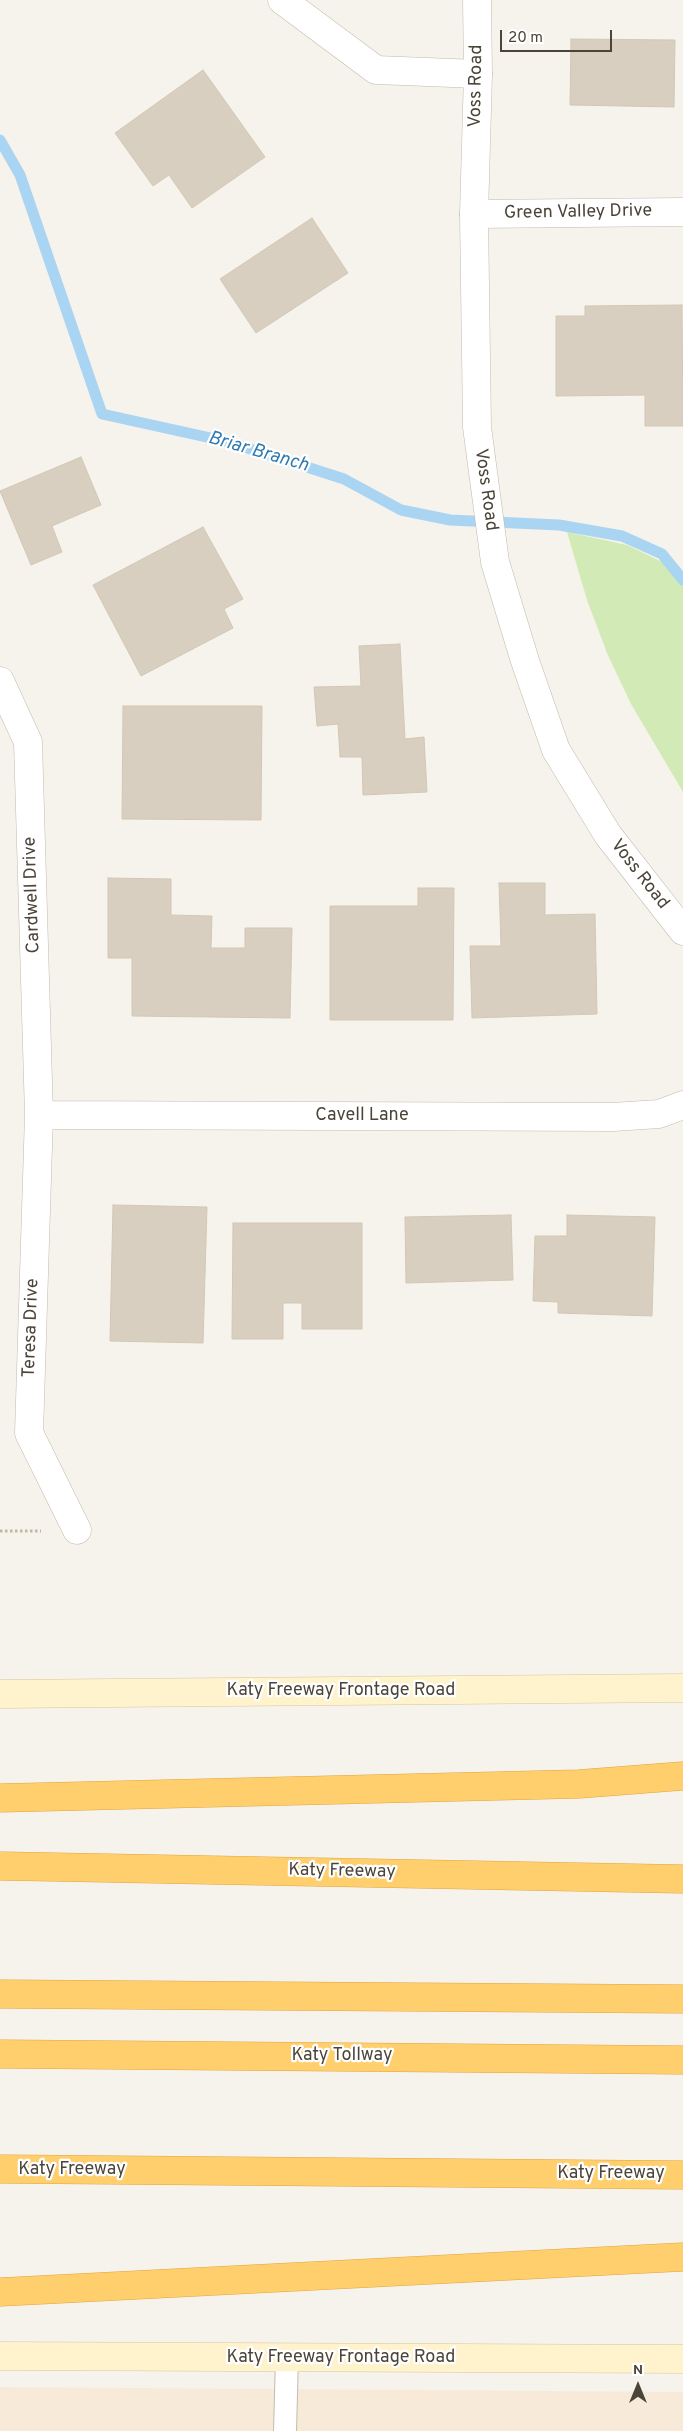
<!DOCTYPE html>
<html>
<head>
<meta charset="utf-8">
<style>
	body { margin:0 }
	#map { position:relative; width:683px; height:2431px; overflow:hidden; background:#f6f3ec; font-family:Overpass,sans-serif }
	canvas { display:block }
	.north { position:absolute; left:613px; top:2361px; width:50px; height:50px; -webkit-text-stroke:4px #fff; paint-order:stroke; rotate:0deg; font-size:14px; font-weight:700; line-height:20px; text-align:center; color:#4b4439 }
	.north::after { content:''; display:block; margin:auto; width:18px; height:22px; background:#4b4439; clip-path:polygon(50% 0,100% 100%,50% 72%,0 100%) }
	.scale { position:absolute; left:500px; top:30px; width:112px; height:22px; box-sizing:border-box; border:2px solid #4b4439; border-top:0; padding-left:6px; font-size:15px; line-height:18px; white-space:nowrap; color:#4b4439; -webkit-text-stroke:4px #fff; paint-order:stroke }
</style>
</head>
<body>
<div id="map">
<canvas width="683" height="2431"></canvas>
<div class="north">N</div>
<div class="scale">20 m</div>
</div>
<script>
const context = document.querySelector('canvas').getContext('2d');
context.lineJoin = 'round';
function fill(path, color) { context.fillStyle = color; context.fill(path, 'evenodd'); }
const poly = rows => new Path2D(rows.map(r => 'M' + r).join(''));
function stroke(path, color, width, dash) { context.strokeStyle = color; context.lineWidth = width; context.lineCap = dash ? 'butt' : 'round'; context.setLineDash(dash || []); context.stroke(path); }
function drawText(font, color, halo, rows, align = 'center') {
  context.font = font + ' Overpass,sans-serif'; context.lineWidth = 4.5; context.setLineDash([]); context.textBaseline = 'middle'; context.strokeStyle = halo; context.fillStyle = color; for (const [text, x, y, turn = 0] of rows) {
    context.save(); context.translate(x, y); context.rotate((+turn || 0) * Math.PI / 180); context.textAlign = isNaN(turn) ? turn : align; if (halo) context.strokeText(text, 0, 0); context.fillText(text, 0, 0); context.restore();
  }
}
fill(poly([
	[0,2387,683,2392,683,2431,0,2431]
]), '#f7ead8');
fill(poly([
	[567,532,627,545,679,570,683,580,683,792,631,704,607,653,587,600]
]), '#d2eab5');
stroke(poly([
	[0,140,20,175,102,414,229,442,344,479,401,510,450,520,559,525,622,536,662,554,683,580]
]), '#a9d4f2', 11);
const building = poly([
	[571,39,675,40,674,107,570,105,571,39],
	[203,70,265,157,192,208,169,175,153,186,115,133,203,70],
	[312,218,348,273,256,333,220,279,312,218],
	[682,305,683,426,645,426,645,395,556,396,556,316,585,316,585,306,682,305],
	[81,457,101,505,52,526,62,552,31,565,0,491,81,457],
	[203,527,243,599,224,609,233,628,141,676,93,585,203,527],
	[400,644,405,739,424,737,427,792,363,795,362,757,340,757,338,724,317,726,314,687,361,686,359,646,400,644],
	[123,706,262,706,261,820,122,819,123,706],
	[108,878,171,879,171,915,212,916,211,948,245,948,245,928,292,928,290,1018,132,1016,132,958,108,958,108,878],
	[499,883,545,883,545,915,595,914,597,1014,472,1018,470,946,501,946,499,883],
	[418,888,454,888,453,1020,330,1020,330,906,418,906,418,888],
	[113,1205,207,1207,203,1343,110,1341,113,1205],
	[511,1215,513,1280,406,1283,405,1217,511,1215],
	[567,1215,655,1217,652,1316,558,1313,558,1302,533,1301,535,1236,567,1236,567,1215],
	[233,1223,362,1223,362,1329,302,1329,302,1303,283,1303,283,1339,232,1339,233,1223]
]);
fill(building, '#d8cfc1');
stroke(building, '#d3c7b4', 1);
const service = poly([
	[285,2431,287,2358]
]);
const minor = poly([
	[282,0,376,70,478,74],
	[474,214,683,212],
	[0,681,28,742,39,1115,29,1433,77,1530],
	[39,1115,613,1117,659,1114,683,1105]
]);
const tertiary = poly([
	[477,0,478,74,474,214,477,427,495,562,525,661,556,750,608,835,683,931]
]);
const secondary = poly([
	[0,1694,683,1688],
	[0,2356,683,2359]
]);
const motorway = poly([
	[0,1798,579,1784,683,1776],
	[0,1866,683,1879],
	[0,1994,683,1999],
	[0,2054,683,2060],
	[0,2169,683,2175],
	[0,2292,683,2257]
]);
stroke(service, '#c2bbae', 24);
stroke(minor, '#c2bbae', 29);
stroke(tertiary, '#c2bbae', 29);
stroke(secondary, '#d6c79b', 29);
stroke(motorway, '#e0a43c', 29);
stroke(poly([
	[0,1531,41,1531]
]), '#c4b79f', 3, [2.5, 2.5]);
stroke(service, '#fff', 22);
stroke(minor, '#fff', 28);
stroke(tertiary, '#fff', 28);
stroke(secondary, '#fff3cd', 28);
stroke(motorway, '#ffcf6e', 28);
drawText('18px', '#4b4439', '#fff', [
	["Voss Road",477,86,-89],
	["Green Valley Drive",578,213,-1],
	["Voss Road",485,490,82],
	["Voss Road",639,875,52],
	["Cardwell Drive",33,895,-92],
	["Cavell Lane",362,1116],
	["Teresa Drive",32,1328,-88],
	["Katy Freeway Frontage Road",341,1691],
	["Katy Freeway",342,1872,1],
	["Katy Tollway",342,2056],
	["Katy Freeway",72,2170],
	["Katy Freeway",611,2174],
	["Katy Freeway Frontage Road",341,2358]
]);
drawText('italic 19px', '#2e7ab2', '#fff', [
	["Briar Branch",258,453,16]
]);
</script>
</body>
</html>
